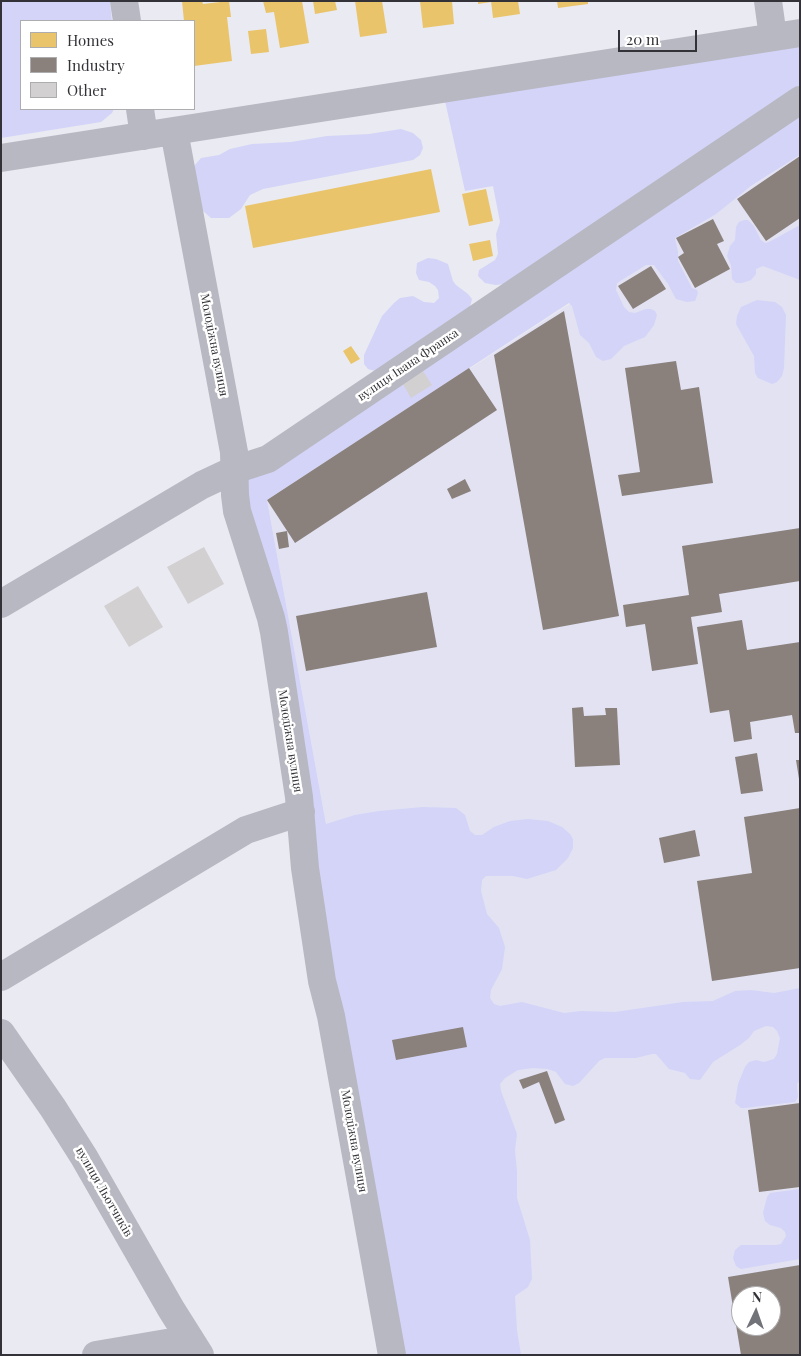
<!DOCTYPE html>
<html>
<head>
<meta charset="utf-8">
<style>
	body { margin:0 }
	#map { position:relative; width:801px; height:1356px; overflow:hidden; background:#eaeaf2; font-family:"Playfair Display",serif }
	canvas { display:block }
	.frame { position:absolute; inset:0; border:2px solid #323238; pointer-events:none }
	.legend { position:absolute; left:20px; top:20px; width:175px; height:90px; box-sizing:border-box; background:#fff; border:1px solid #adadaf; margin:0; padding:6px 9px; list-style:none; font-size:15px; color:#323238 }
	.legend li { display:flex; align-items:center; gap:10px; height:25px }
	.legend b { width:25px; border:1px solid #adadaf }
	.north { position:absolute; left:731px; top:1286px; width:50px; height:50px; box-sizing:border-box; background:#fff; border:1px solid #adadaf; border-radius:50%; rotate:3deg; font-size:14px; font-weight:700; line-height:20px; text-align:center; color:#323238 }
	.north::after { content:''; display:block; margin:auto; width:18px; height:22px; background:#727279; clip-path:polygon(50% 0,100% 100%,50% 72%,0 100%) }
	.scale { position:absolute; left:618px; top:30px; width:79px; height:22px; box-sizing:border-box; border:2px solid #323238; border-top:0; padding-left:6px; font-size:15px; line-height:18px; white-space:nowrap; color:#323238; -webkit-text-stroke:4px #fff; paint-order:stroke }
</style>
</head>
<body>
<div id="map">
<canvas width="801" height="1356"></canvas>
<div class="frame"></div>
<ul class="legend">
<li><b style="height:14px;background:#e9c46a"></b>Homes</li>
<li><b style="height:14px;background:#8a817c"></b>Industry</li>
<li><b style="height:14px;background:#d3d0d2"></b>Other</li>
</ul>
<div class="north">N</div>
<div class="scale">20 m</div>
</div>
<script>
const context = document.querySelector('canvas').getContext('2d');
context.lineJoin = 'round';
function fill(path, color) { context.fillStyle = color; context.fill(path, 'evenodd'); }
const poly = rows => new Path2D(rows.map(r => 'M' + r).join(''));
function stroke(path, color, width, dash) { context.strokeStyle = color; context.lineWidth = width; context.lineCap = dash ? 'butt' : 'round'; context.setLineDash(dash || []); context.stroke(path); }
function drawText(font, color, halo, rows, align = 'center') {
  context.font = font + ' "Playfair Display",serif'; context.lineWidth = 5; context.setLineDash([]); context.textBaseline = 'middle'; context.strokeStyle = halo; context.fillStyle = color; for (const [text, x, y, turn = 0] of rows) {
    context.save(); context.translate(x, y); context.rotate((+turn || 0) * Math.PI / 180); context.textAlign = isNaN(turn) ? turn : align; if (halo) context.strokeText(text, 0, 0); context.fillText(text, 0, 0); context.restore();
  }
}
fill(poly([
	[800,155,800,1355,423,1355,267,500],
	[741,1296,771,1296,771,1326,741,1326]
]), '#e2e2f3');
fill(poly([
	[1,1,110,1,112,21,21,21,21,109,114,109,112,113,101,122,1,138],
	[800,43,800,91,504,284,496,285,485,283,478,276,479,270,495,260,498,254,496,234,500,222,493,186,465,191,445,101],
	[800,111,800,155,751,186,716,214,675,238,678,252,678,261,692,288,697,290,698,293,695,301,687,302,676,299,668,284,654,265,646,265,617,283,616,290,624,307,629,312,635,313,646,309,651,309,655,311,657,315,654,325,645,337,624,346,611,359,603,361,596,357,589,343,580,335,572,306,569,303,267,500,326,824,355,815,379,811,423,807,456,808,465,815,470,831,475,835,482,835,494,827,510,821,528,819,548,821,562,827,570,834,573,839,573,848,568,858,556,870,527,879,513,876,486,876,482,880,481,891,487,914,499,928,505,947,502,969,491,990,490,998,494,1004,500,1006,522,1002,564,1013,581,1011,615,1012,683,1002,713,1001,735,991,751,990,774,993,800,988,800,1080,797,1084,798,1097,795,1102,745,1108,741,1108,735,1103,738,1084,745,1067,749,1062,756,1060,764,1062,774,1059,777,1054,780,1038,777,1031,773,1027,766,1026,754,1031,749,1038,740,1045,713,1062,700,1080,690,1079,685,1073,669,1069,656,1054,652,1054,636,1058,605,1058,599,1061,579,1083,573,1086,565,1084,556,1072,548,1069,533,1068,518,1070,505,1078,500,1084,501,1091,517,1134,515,1150,517,1172,517,1198,530,1240,532,1279,528,1287,515,1296,517,1330,521,1355,399,1355,243,512,245,472],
	[401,129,413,133,421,140,423,148,420,155,413,160,263,189,250,195,241,209,229,218,211,218,203,211,197,200,194,170,195,165,201,158,219,155,230,149,252,144,291,142,327,136,369,134],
	[744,220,748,220,754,226,761,240,765,243,769,242,800,225,800,280,763,266,756,269,756,274,751,280,742,283,736,283,732,279,731,265,727,256,730,246,735,240,736,227,739,222],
	[428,258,436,259,448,264,453,281,456,285,468,294,472,299,469,311,379,372,368,369,364,364,364,355,382,316,394,303,400,298,413,296,424,302,434,303,439,298,438,290,435,286,429,282,419,280,416,273,417,263],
	[757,300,775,302,782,307,786,315,784,368,782,376,777,382,772,384,758,378,755,373,754,356,736,324,737,316,741,307],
	[800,1189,800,1259,741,1269,736,1266,733,1258,735,1250,741,1245,776,1245,781,1244,786,1236,785,1232,781,1228,770,1225,765,1221,763,1213,767,1197,770,1193]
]), '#d4d4f8');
fill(poly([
	[182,1,202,1,203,4,229,1,231,17,227,17,232,61,194,66,194,21,184,21],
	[263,1,302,1,309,43,280,48,274,12,266,13],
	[313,1,335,1,337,10,315,14],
	[355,1,382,1,387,33,360,37],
	[420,1,452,1,454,24,423,28],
	[478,1,491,1,491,2,478,4],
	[491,1,518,1,520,14,493,18],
	[557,1,588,1,588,4,558,8],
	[266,29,269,52,251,54,248,31],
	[431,169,440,212,253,248,245,206],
	[486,189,493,221,469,226,462,194],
	[490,240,493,256,473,261,469,244],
	[351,346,360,359,351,364,343,351]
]), '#e9c46a');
fill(poly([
	[800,156,800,218,766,241,737,199],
	[713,219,724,241,717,244,730,269,695,288,678,257,684,253,676,238],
	[651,266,666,289,633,309,618,286],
	[564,311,619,616,543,630,494,355],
	[676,361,681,390,699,387,713,483,622,496,618,475,640,472,625,368],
	[469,368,497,410,295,543,267,500],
	[465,479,471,491,452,499,447,489],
	[800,528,800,581,719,594,722,612,691,617,698,664,652,671,645,624,626,627,623,605,689,595,682,546],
	[287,531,289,547,279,549,276,533],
	[427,592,437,647,306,671,296,616],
	[742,620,747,650,800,642,800,733,795,733,792,715,750,722,752,739,734,742,729,710,710,713,697,627],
	[583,707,584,716,606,715,605,708,617,708,620,765,575,767,572,708],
	[757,753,763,791,741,794,735,757],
	[796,760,800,760,800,779,799,779],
	[800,808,800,968,712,981,697,881,752,873,744,817],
	[695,830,700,856,664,863,659,838],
	[463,1027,467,1047,396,1060,392,1040],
	[547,1071,565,1120,555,1124,539,1082,523,1089,519,1080],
	[800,1103,800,1187,759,1192,748,1110],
	[800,1265,800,1355,741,1355,728,1277],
	[741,1296,771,1296,771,1326,741,1326]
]), '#8a817c');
fill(poly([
	[421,368,432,385,411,398,401,381],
	[204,547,224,584,188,604,167,567],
	[138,586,163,627,129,647,104,606]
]), '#d3d0d2');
stroke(poly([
	[124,1,127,21],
	[768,1,773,37],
	[140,109,144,136],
	[174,131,234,452,235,495,237,511,271,618,274,632,299,797,305,868,322,981,331,1016,392,1355],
	[1,158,800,33],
	[1,604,202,485,234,470,268,459,800,100],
	[1,977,246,830,301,812],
	[1,1033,53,1108,84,1157,171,1309,200,1355],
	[96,1355,190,1339]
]), '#b8b8c2', 28);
drawText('12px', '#323238', '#fff', [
	["Молодіжна вулиця",214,345,79],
	["вулиця Івана Франка",408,365,-34],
	["Молодіжна вулиця",290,741,81],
	["Молодіжна вулиця",354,1141,80],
	["вулиця Льотчиків",104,1192,60]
]);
</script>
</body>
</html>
